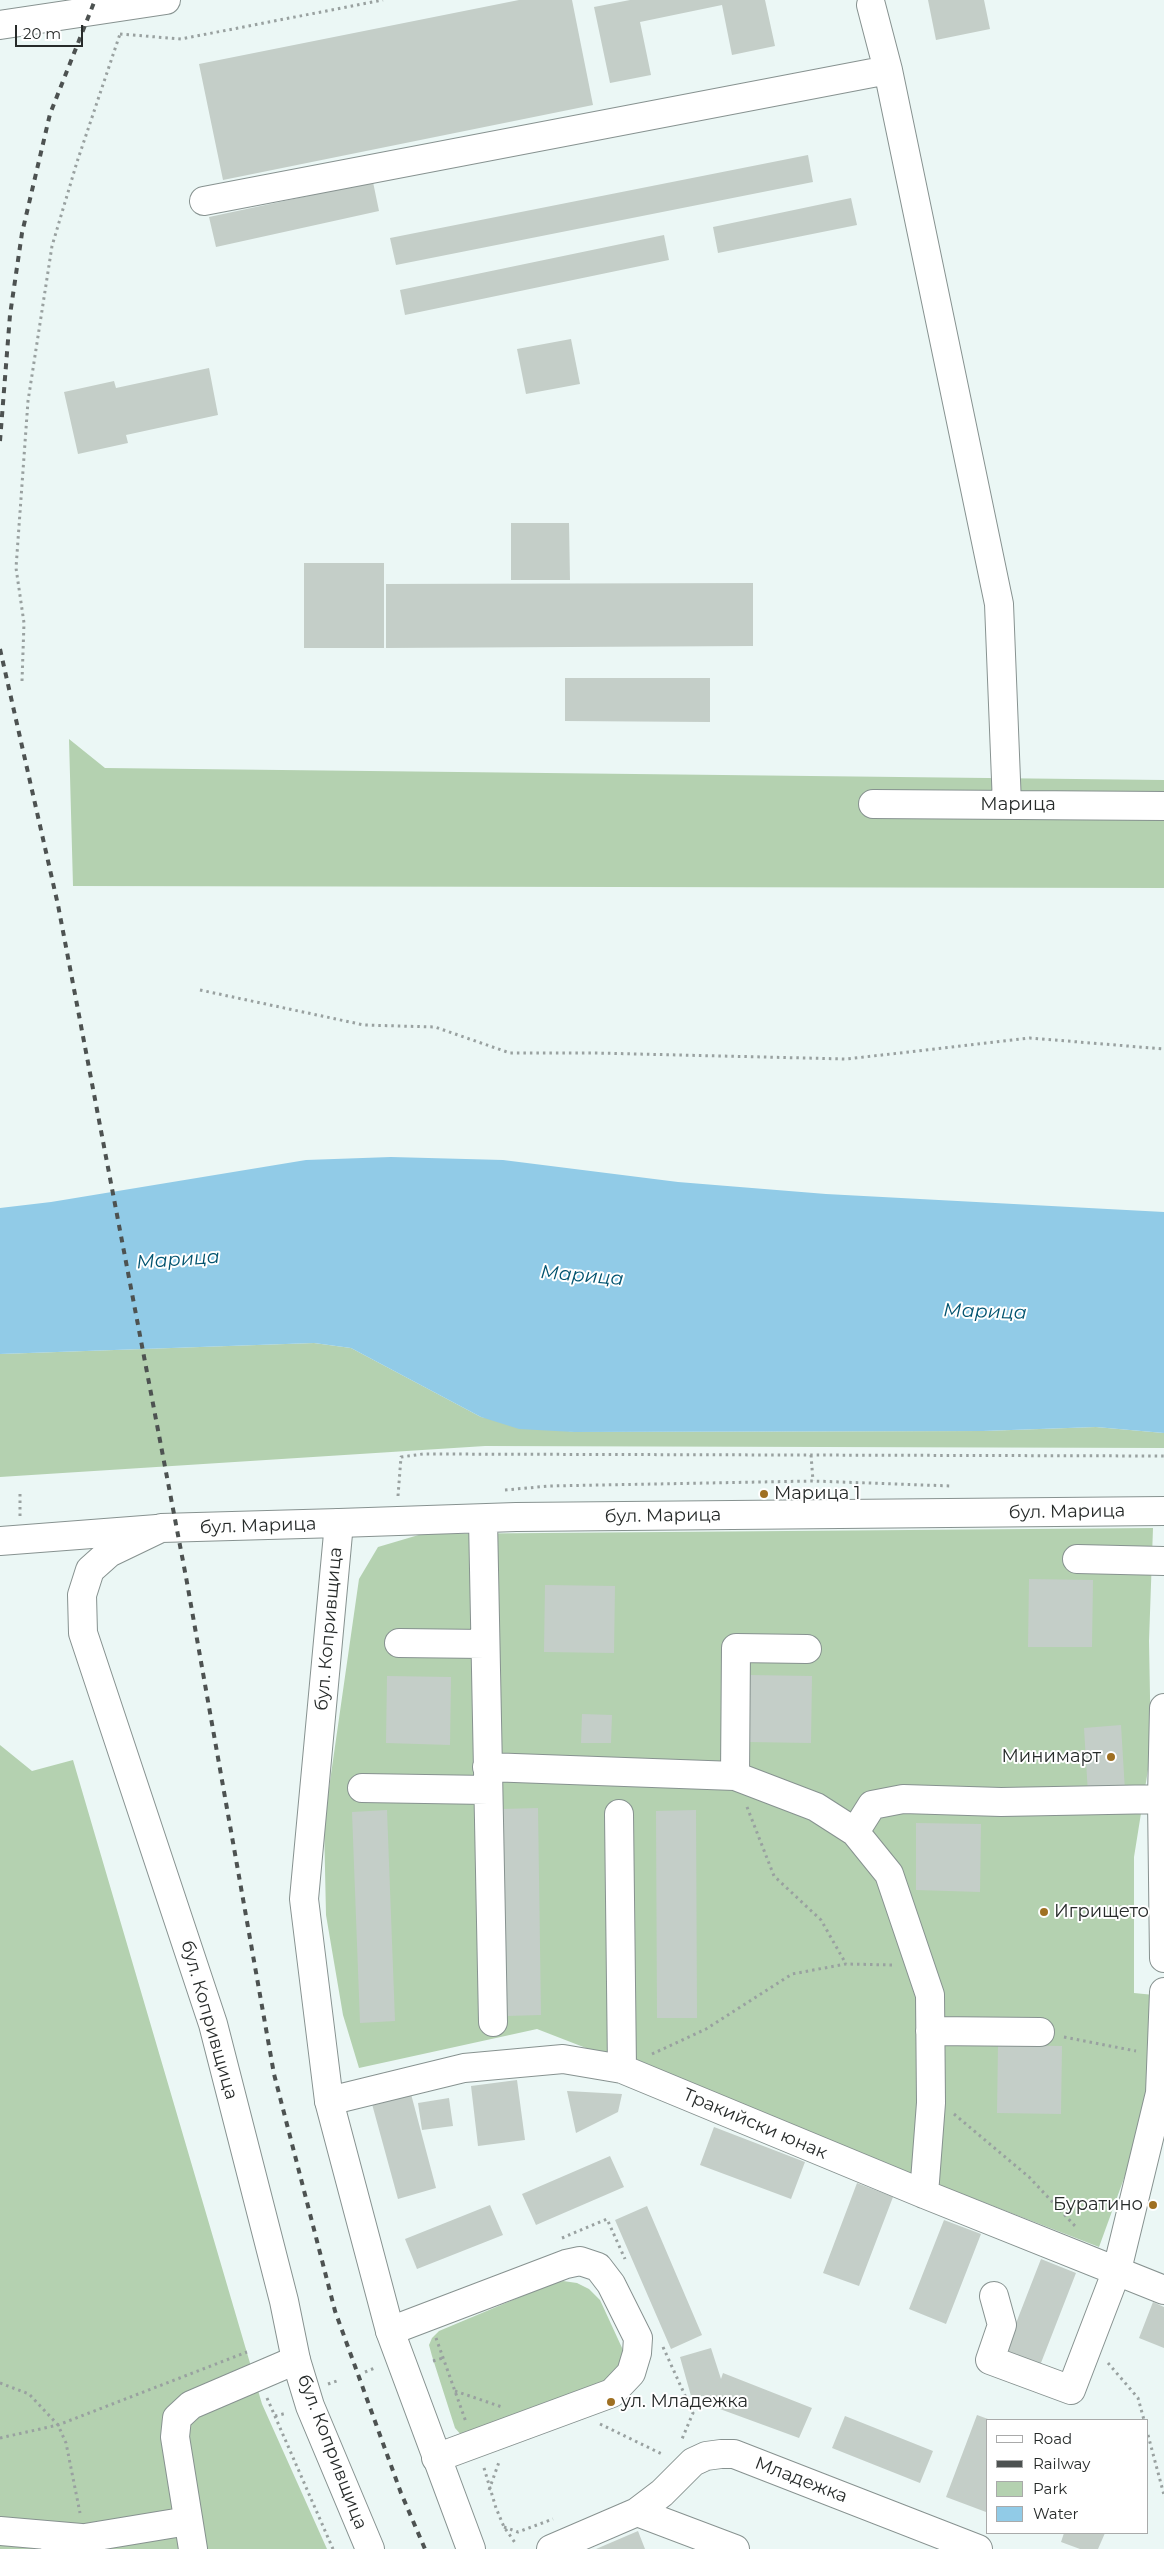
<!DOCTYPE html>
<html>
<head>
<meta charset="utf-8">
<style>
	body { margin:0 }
	#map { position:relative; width:1164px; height:2549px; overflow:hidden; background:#ebf7f5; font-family:Montserrat,sans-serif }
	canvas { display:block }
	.legend { position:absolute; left:986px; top:2419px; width:162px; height:115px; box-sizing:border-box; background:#fff; border:1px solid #a9aaaa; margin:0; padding:6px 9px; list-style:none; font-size:15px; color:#272b2a }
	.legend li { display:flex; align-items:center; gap:10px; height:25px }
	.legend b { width:25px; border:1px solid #a9aaaa }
	.scale { position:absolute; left:15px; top:25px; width:68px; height:22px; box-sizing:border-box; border:2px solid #272b2a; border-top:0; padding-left:6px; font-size:15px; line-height:18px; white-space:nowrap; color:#272b2a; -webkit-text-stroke:4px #fff; paint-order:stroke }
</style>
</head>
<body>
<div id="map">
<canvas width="1164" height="2549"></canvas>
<ul class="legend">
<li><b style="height:6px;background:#fff"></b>Road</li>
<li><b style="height:6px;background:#4d5251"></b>Railway</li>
<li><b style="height:14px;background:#b4d1b0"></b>Park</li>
<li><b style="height:14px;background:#91cbe7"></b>Water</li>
</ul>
<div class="scale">20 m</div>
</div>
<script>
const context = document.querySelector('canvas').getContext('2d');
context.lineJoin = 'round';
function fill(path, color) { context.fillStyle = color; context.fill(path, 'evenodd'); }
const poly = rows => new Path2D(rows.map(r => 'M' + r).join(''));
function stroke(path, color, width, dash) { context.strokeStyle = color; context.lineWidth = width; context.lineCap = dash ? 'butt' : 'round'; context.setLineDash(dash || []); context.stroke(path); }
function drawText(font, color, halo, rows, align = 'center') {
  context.font = font + ' Montserrat,sans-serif'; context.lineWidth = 4; context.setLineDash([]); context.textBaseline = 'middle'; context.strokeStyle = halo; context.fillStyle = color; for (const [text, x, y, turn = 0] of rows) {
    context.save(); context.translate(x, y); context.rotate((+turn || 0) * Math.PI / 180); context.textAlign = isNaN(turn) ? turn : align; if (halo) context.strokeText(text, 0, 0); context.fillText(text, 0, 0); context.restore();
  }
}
fill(poly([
	[69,739,105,768,1164,780,1164,888,73,886],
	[314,1343,351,1348,481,1417,574,1432,983,1431,1096,1427,1164,1433,1164,1448,485,1446,0,1477,0,1354],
	[1153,1528,1149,1641,1151,1751,1134,1857,1134,1993,1164,1996,1154,2096,1099,2247,537,2029,359,2068,343,2015,326,1915,324,1823,359,1579,378,1547,422,1534],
	[0,1745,32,1771,73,1760,262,2404,327,2549,0,2549],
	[563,2281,577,2283,589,2289,600,2300,623,2350,622,2363,603,2383,463,2437,455,2428,432,2356,429,2345,432,2338,439,2331,551,2284]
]), '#b4d1b0');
fill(poly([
	[391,1157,503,1160,678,1182,826,1194,1164,1212,1164,1433,1096,1427,983,1431,574,1432,519,1429,481,1417,351,1348,314,1343,0,1354,0,1208,51,1202,306,1160]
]), '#91cbe7');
fill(poly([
	[519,0,572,0,593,105,223,180,199,64],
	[630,0,765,0,775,46,732,55,722,5,640,22,651,75,610,83,594,7],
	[928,0,984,0,990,29,936,40],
	[808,155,813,182,396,265,390,238],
	[373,182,379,211,216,247,209,217],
	[851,198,857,225,718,253,713,227],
	[664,235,669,260,405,315,400,290],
	[571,339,580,384,526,394,517,349],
	[209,368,218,415,126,435,128,443,78,454,64,392,114,381,116,388],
	[511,523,569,523,570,580,511,580],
	[304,563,384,563,384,648,304,648],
	[753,583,753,646,386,648,386,584],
	[565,678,710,678,710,722,565,721],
	[1029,1579,1093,1580,1092,1647,1028,1647],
	[545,1585,615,1586,614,1653,544,1652],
	[748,1675,812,1676,811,1743,747,1742],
	[387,1676,451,1677,450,1745,386,1743],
	[582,1714,612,1715,611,1743,581,1743],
	[1121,1725,1125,1791,1088,1794,1084,1728],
	[538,1808,541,2015,506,2016,502,1809],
	[387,1810,395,2021,360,2023,352,1812],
	[696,1810,697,2018,657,2018,656,1811],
	[916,1823,981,1824,980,1892,916,1890],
	[998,2045,1062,2046,1061,2114,997,2113],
	[517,2080,525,2140,478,2146,471,2086],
	[567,2091,622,2094,618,2112,576,2133],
	[411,2094,436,2188,398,2199,372,2104],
	[449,2098,453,2126,422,2130,418,2103],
	[714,2127,805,2162,791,2199,700,2165],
	[610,2156,624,2187,536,2225,522,2194],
	[857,2183,893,2197,859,2286,823,2273],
	[490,2205,503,2235,417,2269,405,2239],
	[647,2206,702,2335,671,2349,615,2220],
	[944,2220,981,2234,946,2324,909,2309],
	[1041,2259,1076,2273,1039,2368,1004,2354],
	[1153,2302,1164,2307,1164,2348,1139,2338],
	[711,2348,721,2379,723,2373,812,2408,799,2438,709,2405,713,2396,691,2396,680,2357],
	[977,2415,988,2419,986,2512,946,2497],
	[845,2416,933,2451,920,2483,832,2448],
	[638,2531,645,2549,596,2549],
	[1064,2533,1105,2533,1098,2549,1080,2549,1061,2542]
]), '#c4cec8');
const minor = poly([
	[871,5,888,70,999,604,1007,805],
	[204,201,888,70],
	[873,804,1164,806],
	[483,1519,493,2022],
	[339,1523,516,1517,1164,1511],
	[0,1541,157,1529],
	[1077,1559,1164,1561],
	[399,1643,485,1644],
	[1164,1708,1162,1799,1164,1958],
	[487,1767,735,1776,816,1807,855,1832],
	[735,1776,736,1648,807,1649],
	[362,1788,488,1790],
	[619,1814,622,2069],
	[930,2031,1040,2032],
	[329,2101,464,2068,563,2059,622,2069,924,2194,1164,2290],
	[924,2194,931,2103,930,1995,889,1874,855,1832,872,1805,903,1799,1001,1802,1162,1799],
	[994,2296,1002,2325,990,2360,1071,2390,1117,2270,1160,2093,1164,1992],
	[390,2331,566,2264,580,2261,598,2267,611,2284,638,2338,637,2353,631,2373,612,2393,436,2458],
	[637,2512,735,2549],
	[0,2531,81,2538],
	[55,2549,85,2538,188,2521],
	[193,2549,175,2437,177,2418,191,2405,296,2360],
	[551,2549,637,2512,662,2493,693,2462,706,2456,721,2454,734,2454,978,2549]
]);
const major = poly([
	[0,25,166,0],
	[370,2549,310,2406,296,2360,284,2301,213,2024,83,1633,82,1595,90,1570,109,1553,161,1528,339,1523,304,1899,329,2101,390,2331,471,2549]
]);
stroke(minor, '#879290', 30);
stroke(major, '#879290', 30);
stroke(poly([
	[120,34,181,39,383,0],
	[22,681,24,623,16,568,28,401,52,246,77,162,120,34],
	[200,990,364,1025,435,1027,510,1053,595,1053,847,1059,1030,1038,1164,1049],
	[811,1455,813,1481],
	[505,1490,549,1486,813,1481,951,1486],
	[398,1496,401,1457,423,1454,1164,1456],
	[20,1516,20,1494],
	[747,1807,774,1876,821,1920,846,1964],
	[1064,2037,1136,2051],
	[652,2054,706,2029,792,1974,846,1964,893,1965],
	[954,2114,1029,2177,1075,2226],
	[562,2238,607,2219,625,2259],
	[436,2338,466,2422],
	[663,2347,693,2413,682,2439],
	[433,2361,443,2358],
	[1108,2363,1138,2398,1144,2420],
	[365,2372,377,2367],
	[0,2383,29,2394,58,2425,66,2443,80,2513],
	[328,2384,337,2381],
	[455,2391,502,2407],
	[267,2398,333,2549],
	[275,2416,287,2413],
	[600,2424,664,2455],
	[1148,2435,1164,2495],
	[0,2438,58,2425,247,2352],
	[484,2468,496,2508,504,2527,516,2544],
	[489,2490,499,2462],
	[504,2527,518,2532,553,2519]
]), '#99a1a0', 3, [2.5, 4]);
stroke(minor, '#fff', 28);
stroke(major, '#fff', 28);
stroke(poly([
	[0,441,10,315,22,233,50,114,95,0],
	[0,649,58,905,186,1577,274,2074,335,2311,401,2493,425,2549]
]), '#4d5251', 4, [6, 6]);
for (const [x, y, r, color] of [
	[764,1494,5,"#9f7022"],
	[1111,1757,5,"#9f7022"],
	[1044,1912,5,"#9f7022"],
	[1153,2205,5,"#9f7022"],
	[611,2402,5,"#9f7022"]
]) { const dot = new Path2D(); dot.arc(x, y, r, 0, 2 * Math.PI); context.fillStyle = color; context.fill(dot); stroke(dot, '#fff', 2); }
drawText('18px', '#272b2a', '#fff', [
	["Марица",1018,805],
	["бул. Марица",1067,1512,-1],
	["бул. Марица",663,1516,-1],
	["бул. Марица",258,1526,-2],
	["бул. Копривщица",329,1629,-85],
	["бул. Копривщица",209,2020,74],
	["Тракийски юнак",755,2124,23],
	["бул. Копривщица",332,2452,69],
	["Младежка",801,2480,21]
]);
drawText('18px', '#272b2a', '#fff', [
	["Марица 1",774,1494],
	["Минимарт",1101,1757,"right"],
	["Игрището",1054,1912],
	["Буратино",1143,2205,"right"],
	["ул. Младежка",621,2402]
], 'left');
drawText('italic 19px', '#02536f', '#fff', [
	["Марица",178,1260,-4],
	["Марица",582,1276,5],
	["Марица",985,1312,2]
]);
</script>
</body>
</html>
